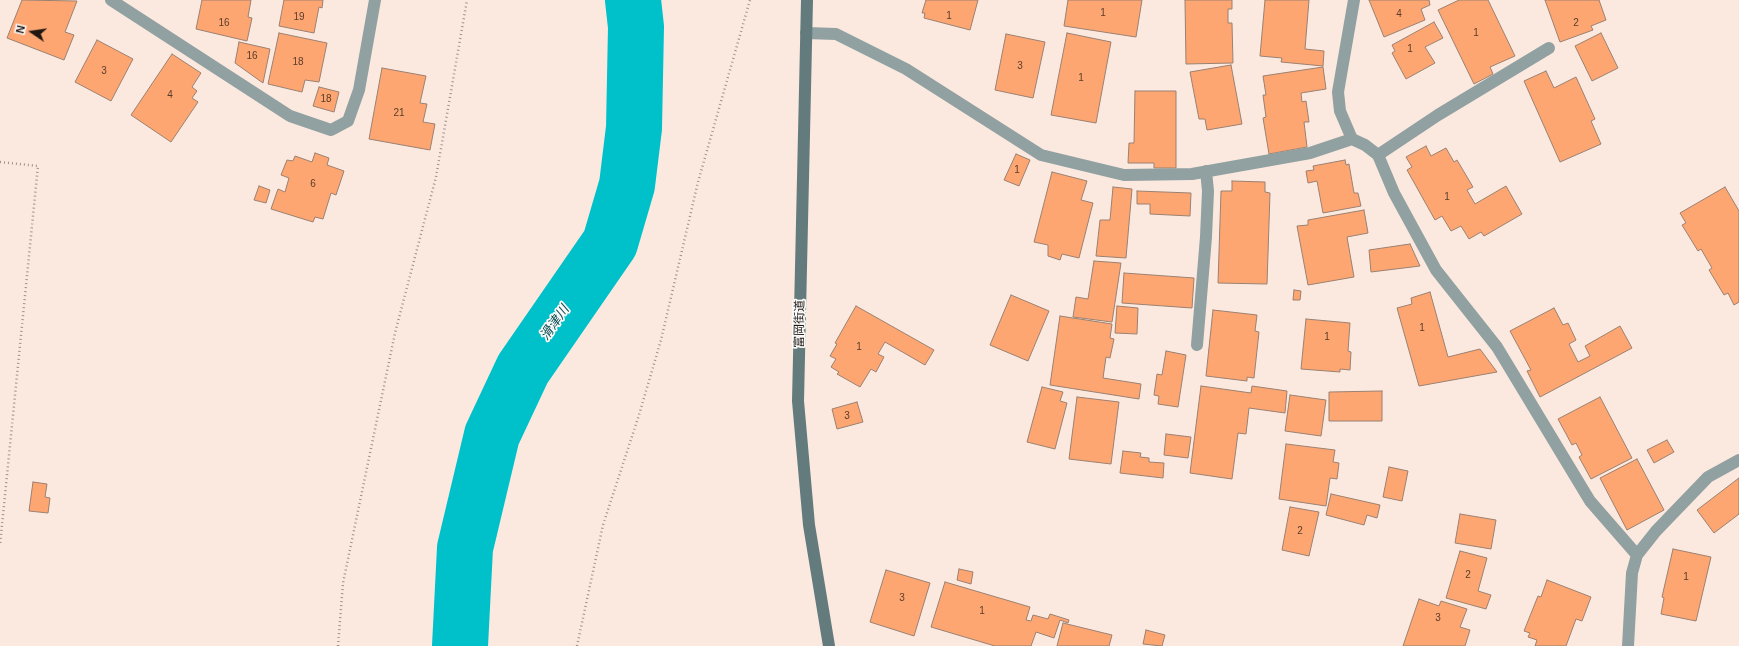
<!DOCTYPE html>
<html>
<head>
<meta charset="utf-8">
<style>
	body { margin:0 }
	#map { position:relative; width:1739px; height:646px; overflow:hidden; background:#fbe9df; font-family:Arial,sans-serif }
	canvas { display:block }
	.north { position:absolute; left:12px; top:12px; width:40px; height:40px; -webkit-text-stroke:3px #fafafa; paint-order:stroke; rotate:283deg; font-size:11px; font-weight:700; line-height:16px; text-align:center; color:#221812 }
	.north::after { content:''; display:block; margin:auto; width:14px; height:18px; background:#221812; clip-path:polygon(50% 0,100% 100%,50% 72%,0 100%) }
</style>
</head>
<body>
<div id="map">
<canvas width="1739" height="646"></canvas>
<div class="north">N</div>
</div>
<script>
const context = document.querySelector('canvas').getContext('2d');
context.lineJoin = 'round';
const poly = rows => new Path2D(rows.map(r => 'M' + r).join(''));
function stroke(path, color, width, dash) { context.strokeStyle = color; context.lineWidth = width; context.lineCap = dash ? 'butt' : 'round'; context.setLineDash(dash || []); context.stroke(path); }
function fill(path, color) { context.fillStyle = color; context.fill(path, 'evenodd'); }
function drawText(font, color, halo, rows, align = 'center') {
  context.font = font + ' Arial,"Noto Sans JP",sans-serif'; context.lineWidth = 3.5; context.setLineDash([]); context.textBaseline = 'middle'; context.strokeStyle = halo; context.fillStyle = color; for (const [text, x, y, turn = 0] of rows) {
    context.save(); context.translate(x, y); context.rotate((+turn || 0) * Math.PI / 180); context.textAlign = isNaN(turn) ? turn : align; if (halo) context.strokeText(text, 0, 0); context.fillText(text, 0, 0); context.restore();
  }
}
stroke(poly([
	[460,646,465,548,492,435,523,369,610,243,627,185,634,128,636,27,633,0]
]), '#00c0ca', 56);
const building = poly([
	[22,0,77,1,65,32,74,35,64,60,7,38,22,0],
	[202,0,251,0,248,17,252,18,247,41,196,29,202,0],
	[284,0,323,0,322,8,319,7,314,33,279,26,284,0],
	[926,0,978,0,970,30,924,18,925,13,922,13,926,0],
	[1068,0,1142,0,1136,37,1064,26,1068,0],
	[1185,0,1232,0,1232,9,1228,9,1228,23,1232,23,1233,63,1186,64,1185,0],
	[1265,0,1309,0,1305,49,1324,51,1323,66,1281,62,1282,58,1260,56,1265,0],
	[1369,0,1429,0,1430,5,1421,9,1425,20,1384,37,1369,0],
	[1459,0,1488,0,1515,56,1490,67,1493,74,1474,84,1438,10,1459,0],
	[1545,0,1599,0,1606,20,1591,26,1593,30,1560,42,1545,0],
	[1434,22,1443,38,1425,47,1435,63,1406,79,1392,53,1395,51,1392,45,1434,22],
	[279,33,327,43,319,82,305,80,302,92,268,84,279,33],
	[1067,33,1111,42,1096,123,1051,115,1067,33],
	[1601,33,1618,68,1592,81,1575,46,1601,33],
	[1006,34,1045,42,1033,98,995,90,1006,34],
	[97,40,133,59,111,101,75,82,97,40],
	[239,42,270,49,263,83,235,63,239,42],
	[172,54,201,73,192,87,197,91,192,98,198,102,171,142,131,115,172,54],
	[1231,65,1242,124,1207,130,1205,119,1199,119,1190,72,1231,65],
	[1323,67,1326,89,1301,93,1302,102,1306,101,1309,122,1304,122,1307,147,1269,154,1263,118,1266,117,1263,95,1266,95,1263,76,1323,67],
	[382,68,426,76,420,103,427,104,423,122,435,124,430,150,369,139,382,68],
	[1546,71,1554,88,1576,77,1595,119,1591,121,1601,144,1560,162,1524,81,1546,71],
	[319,87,339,92,334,112,313,106,319,87],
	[1135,91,1176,91,1176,168,1154,168,1154,163,1128,163,1129,143,1134,143,1135,91],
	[1426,146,1431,156,1446,148,1454,162,1457,160,1473,187,1467,190,1475,204,1506,186,1522,214,1484,236,1481,232,1469,239,1461,226,1451,231,1442,216,1435,220,1407,170,1412,167,1406,157,1426,146],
	[315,153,329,158,327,165,344,171,336,195,331,193,323,219,315,217,313,222,271,209,278,189,285,192,289,178,281,175,287,160,293,161,295,156,312,162,315,153],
	[1016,154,1030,160,1019,186,1004,180,1016,154],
	[1345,160,1346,165,1349,164,1354,193,1358,193,1361,206,1323,213,1317,181,1308,183,1306,171,1314,170,1313,166,1345,160],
	[1052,172,1087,181,1081,200,1093,203,1079,258,1062,254,1060,260,1048,256,1048,245,1034,242,1052,172],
	[1232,181,1265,182,1265,192,1270,193,1267,284,1218,283,1221,191,1232,191,1232,181],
	[259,186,270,190,266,203,254,200,259,186],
	[1113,187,1132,189,1126,258,1096,256,1100,220,1110,220,1113,187],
	[1725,187,1739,211,1739,302,1734,305,1728,293,1724,295,1709,270,1712,268,1701,249,1698,251,1682,225,1686,223,1680,213,1725,187],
	[1137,191,1191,193,1190,216,1150,214,1150,204,1137,204,1137,191],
	[1364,210,1368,233,1347,237,1354,277,1308,285,1297,226,1308,225,1308,220,1364,210],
	[1410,244,1420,266,1371,272,1369,250,1410,244],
	[1094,261,1121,263,1112,322,1073,317,1076,297,1088,299,1094,261],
	[1124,273,1194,278,1192,308,1122,303,1124,273],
	[1294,290,1301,291,1300,300,1293,300,1294,290],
	[1430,292,1448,357,1480,349,1497,372,1419,386,1397,308,1412,304,1411,298,1430,292],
	[1011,295,1049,311,1028,361,990,345,1011,295],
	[856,306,934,350,925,365,885,342,878,354,884,357,876,372,871,369,860,387,837,374,839,372,831,367,836,359,830,356,837,344,835,343,856,306],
	[1117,306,1138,308,1137,334,1115,333,1117,306],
	[1554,308,1563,325,1568,323,1576,340,1569,344,1578,362,1590,356,1585,346,1620,326,1632,348,1540,397,1527,371,1531,370,1510,331,1554,308],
	[1213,310,1257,315,1255,331,1259,332,1254,378,1247,377,1247,381,1206,376,1213,310],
	[1060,316,1112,324,1110,338,1114,339,1110,358,1106,357,1103,378,1141,384,1139,399,1050,385,1060,316],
	[1306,319,1350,323,1348,351,1351,352,1350,370,1340,369,1340,372,1301,369,1306,319],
	[1166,351,1186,355,1178,407,1158,404,1159,396,1154,395,1157,374,1162,375,1166,351],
	[1201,386,1251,393,1252,386,1287,391,1285,413,1249,408,1246,434,1238,433,1232,479,1190,473,1201,386],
	[1042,387,1063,392,1060,401,1067,403,1055,449,1027,442,1042,387],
	[1382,391,1382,421,1329,421,1329,392,1382,391],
	[1290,395,1326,400,1321,436,1285,431,1290,395],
	[1077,397,1119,402,1111,464,1069,459,1077,397],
	[1600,397,1632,458,1591,479,1579,457,1582,455,1576,443,1572,445,1558,419,1600,397],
	[857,402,863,422,837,429,832,409,857,402],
	[1166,434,1191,437,1188,458,1164,455,1166,434],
	[1667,440,1674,452,1654,463,1647,450,1667,440],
	[1286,444,1335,450,1333,462,1339,463,1337,479,1330,478,1326,506,1279,499,1286,444],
	[1123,451,1141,453,1140,457,1149,458,1149,462,1164,463,1163,478,1120,473,1123,451],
	[1637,459,1664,510,1627,530,1600,478,1637,459],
	[1389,467,1408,471,1402,501,1383,497,1389,467],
	[1739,478,1739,514,1714,533,1697,510,1739,478],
	[33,482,47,484,45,497,50,498,48,513,29,511,33,482],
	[1331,494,1380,505,1377,518,1367,515,1364,525,1326,515,1331,494],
	[1290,507,1319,512,1309,556,1282,550,1290,507],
	[1460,514,1496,520,1491,549,1455,543,1460,514],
	[1673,549,1711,557,1696,621,1661,614,1664,598,1662,597,1673,549],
	[1460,551,1487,558,1478,591,1491,595,1486,609,1446,598,1460,551],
	[959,569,973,572,971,584,957,580,959,569],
	[886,570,930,583,914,636,870,622,886,570],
	[1547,580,1591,597,1582,621,1576,619,1566,646,1535,646,1537,640,1528,637,1530,633,1524,631,1538,596,1541,597,1547,580],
	[945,582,1030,607,1026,620,1031,621,1033,615,1048,619,1050,614,1069,620,1068,623,1060,620,1054,638,1036,632,1031,646,995,646,931,627,945,582],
	[1419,599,1439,606,1441,601,1467,609,1460,627,1470,630,1465,646,1403,646,1419,599],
	[1063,623,1112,635,1109,646,1057,646,1063,623],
	[1146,630,1165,635,1162,646,1143,644,1146,630]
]);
fill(building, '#fea671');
stroke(building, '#9b8071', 1);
stroke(poly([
	[0,162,38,166,0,545],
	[338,646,343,583,395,333,436,177,467,0],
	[577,646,603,525,639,415,661,340,698,182,750,0]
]), '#a09189', 2.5, [1, 3]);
stroke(poly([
	[1378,155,1438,115,1549,48]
]), '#91a0a1', 12);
stroke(poly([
	[111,0,290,116,331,130,348,121,359,90,375,0],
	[1354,0,1338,92,1340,111,1352,139,1365,145,1378,155,1394,193,1436,270,1497,347,1590,501,1637,555],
	[806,33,836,34,906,69,1041,155,1124,175,1192,174,1310,153,1352,139],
	[1197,345,1206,237,1208,191,1206,171],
	[1628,646,1632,573,1637,555,1656,531,1708,477,1739,460]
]), '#91a0a1', 12);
stroke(poly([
	[807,0,798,401,809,525,829,646]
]), '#647b7d', 12);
drawText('10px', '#593c2a', null, [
	["1",1103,13],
	["4",1399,14],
	["1",949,16],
	["19",299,17],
	["16",224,23],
	["2",1576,23],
	["1",1476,33],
	["1",1410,49],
	["16",252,56],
	["18",298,62],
	["3",1020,66],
	["3",104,71],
	["1",1081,78],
	["4",170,95],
	["18",326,99],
	["21",399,113],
	["1",1017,170],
	["6",313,184],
	["1",1447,197],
	["1",1422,328],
	["1",1327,337],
	["1",859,347],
	["3",847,416],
	["2",1300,531],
	["2",1468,575],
	["1",1686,577],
	["3",902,598],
	["1",982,611],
	["3",1438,618]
]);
drawText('12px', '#221812', '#fafafa', [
	["富岡街道",800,324,-89]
]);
drawText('italic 13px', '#094d52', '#fafafa', [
	["滑津川",555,323,-55]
]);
</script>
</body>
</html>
